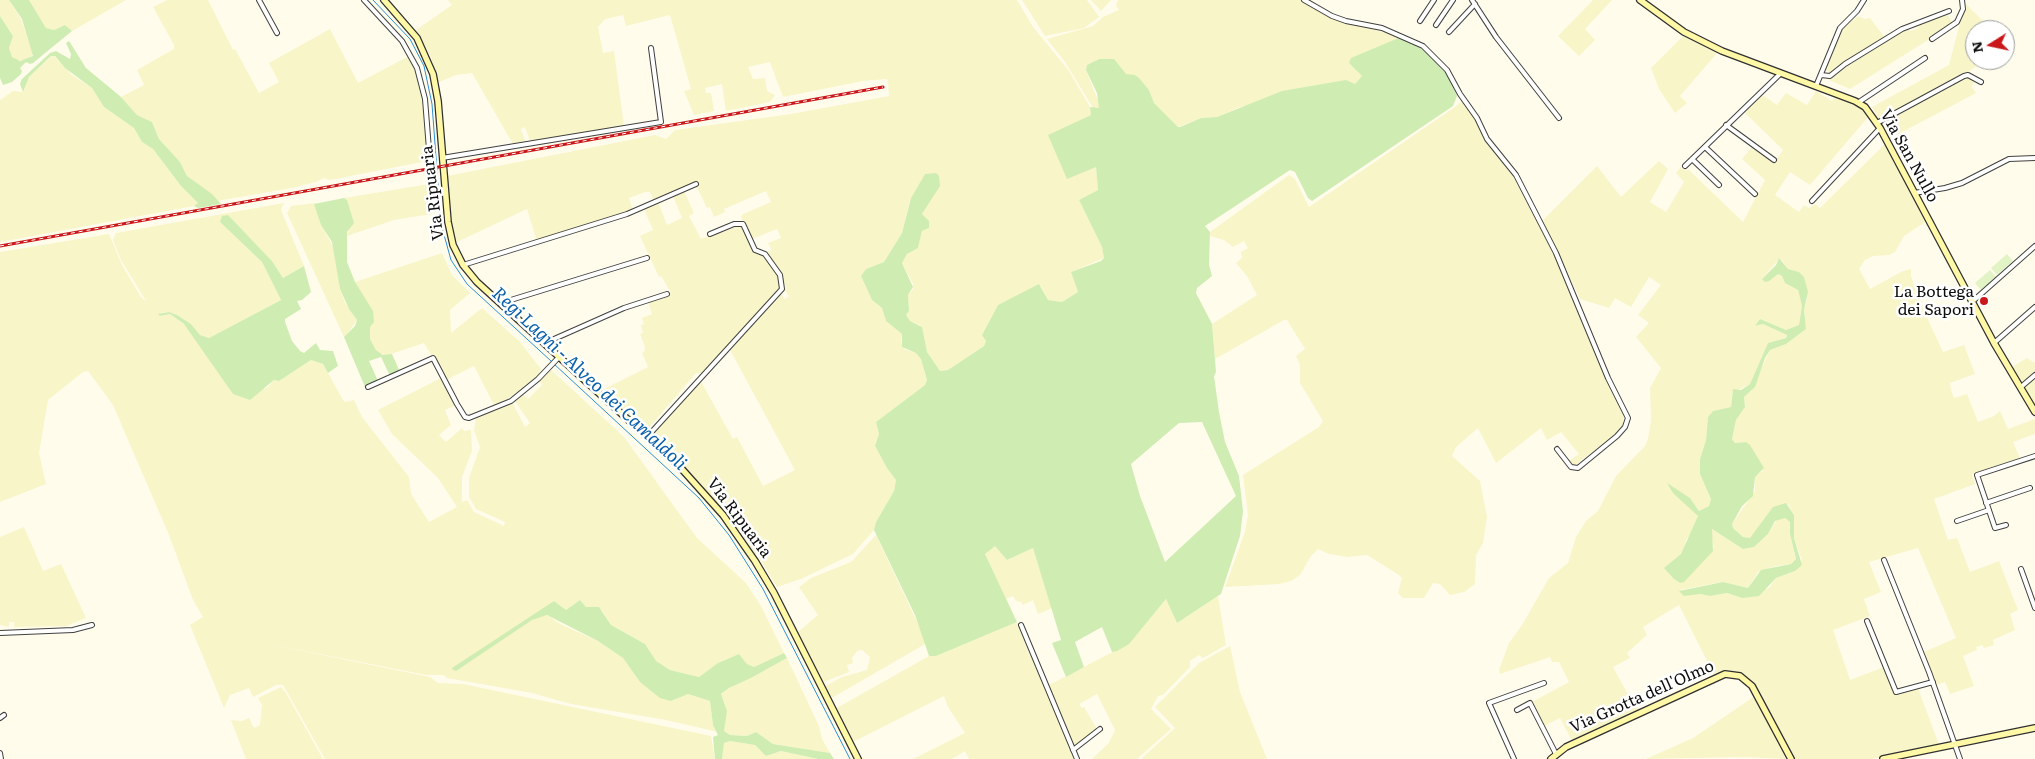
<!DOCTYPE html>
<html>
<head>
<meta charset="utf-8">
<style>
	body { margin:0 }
	#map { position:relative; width:2035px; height:759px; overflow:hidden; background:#fffcec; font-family:Literata,serif }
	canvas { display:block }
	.north { position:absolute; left:1965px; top:20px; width:50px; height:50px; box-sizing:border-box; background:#fff; border:1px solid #9e9e9e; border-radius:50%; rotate:260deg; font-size:14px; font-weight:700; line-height:20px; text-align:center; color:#0d0d0d }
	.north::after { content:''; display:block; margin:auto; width:18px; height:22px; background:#ca171a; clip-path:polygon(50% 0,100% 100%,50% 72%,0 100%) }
</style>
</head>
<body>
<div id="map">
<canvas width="2035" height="759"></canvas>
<div class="north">N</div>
</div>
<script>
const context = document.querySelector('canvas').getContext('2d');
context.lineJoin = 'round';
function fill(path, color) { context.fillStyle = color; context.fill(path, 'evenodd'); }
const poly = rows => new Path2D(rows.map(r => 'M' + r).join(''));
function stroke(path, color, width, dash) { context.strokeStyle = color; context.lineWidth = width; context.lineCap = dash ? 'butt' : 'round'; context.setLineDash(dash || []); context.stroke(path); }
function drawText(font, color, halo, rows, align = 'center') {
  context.font = font + ' Literata,serif'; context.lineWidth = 5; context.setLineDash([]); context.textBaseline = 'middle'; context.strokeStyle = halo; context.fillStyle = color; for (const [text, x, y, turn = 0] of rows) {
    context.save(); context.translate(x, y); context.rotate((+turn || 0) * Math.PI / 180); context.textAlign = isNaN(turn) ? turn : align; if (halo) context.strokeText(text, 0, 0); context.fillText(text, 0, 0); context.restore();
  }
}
fill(poly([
	[0,0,9,0,21,19,33,54,32,56,25,60,15,60,11,55,9,48,13,36,0,16],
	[29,0,126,0,72,31,65,25,54,30,46,28],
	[167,0,208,0,233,50,235,49,259,93,279,82,269,63,330,29,358,83,409,56,414,64,423,96,429,155,427,161,330,180,324,178,316,182,292,188,217,201,187,176,180,162,159,139,152,122,137,115,121,97,144,85,137,70,174,49,174,45,153,7],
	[448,0,1017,0,1033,27,1069,71,1090,107,1091,115,1049,135,1096,167,1098,190,1079,200,1102,247,1104,258,1071,272,1078,292,1062,302,1048,300,1041,286,998,305,982,335,986,341,984,346,948,370,940,371,927,352,920,325,910,321,906,315,909,311,908,295,913,289,913,284,902,263,907,254,918,248,922,231,929,228,927,219,922,214,936,192,925,174,910,200,902,233,884,262,866,269,861,276,872,300,882,308,886,321,902,334,901,342,904,349,916,353,921,359,927,380,925,385,876,422,879,434,875,446,887,468,896,480,894,491,876,522,874,530,853,554,801,579,777,587,757,554,755,555,722,506,720,507,694,477,650,436,700,380,733,439,737,437,763,486,795,470,729,348,780,293,785,299,789,296,784,290,786,288,781,275,766,252,772,251,768,243,781,238,777,229,752,239,741,217,743,214,771,202,766,191,724,209,725,212,714,217,710,207,707,208,695,183,654,201,650,192,645,192,629,198,633,211,537,241,527,209,457,242,452,224,447,176,655,135,666,139,675,130,791,114,889,96,888,81,886,79,863,81,783,97,770,62,748,67,753,79,765,78,767,91,775,95,770,102,726,111,722,84,705,88,706,93,711,93,714,111,694,115,684,91,691,89,670,15,626,26,623,15,605,19,598,27,603,53,614,51,624,126,530,141,525,127,521,129,525,141,513,144,472,73,456,75,439,82,430,55,416,30,452,5],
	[1022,0,1087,0,1099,17,1084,28,1045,36],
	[1091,0,1111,0,1101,11],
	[1118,0,1301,0,1322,13,1343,21,1401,37,1349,63,1362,76,1355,84,1240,107,1217,117,1201,118,1178,127,1154,103,1149,90,1135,75,1127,75,1099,59,1087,65,1086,70,1099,103,1099,108,1093,108,1065,62,1047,39,1093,26,1103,17,1119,10,1116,6],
	[1593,0,1612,0,1585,29,1595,40,1579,56,1558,36],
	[1965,3,1992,30,1975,30,1975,60,1986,60,1965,74,1884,117,1878,118,1872,107,1949,65],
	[1948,15,1952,23,1943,28,1944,30,1850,89,1827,79,1906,29,1911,31,1918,28,1919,24],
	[1858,16,1865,19,1870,18,1885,38,1827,75,1829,71,1825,70,1841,30],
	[1684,35,1718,52,1680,96,1687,103,1675,113,1659,89,1651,68],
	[53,55,72,75,92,88,104,107,134,128,142,142,153,149,181,186,198,203,194,206,0,242,0,100,13,91,23,92,29,77],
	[1968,76,1975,82,1971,86,1976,93,1889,139,1881,124,1882,121],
	[1816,91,1832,101,1836,95,1856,104,1869,116,1810,185,1790,172,1775,195,1799,212,1804,205,1809,208,1815,204,1820,208,1885,144,1927,221,1904,236,1895,252,1889,255,1873,256,1865,260,1859,269,1870,289,1903,271,1911,269,1911,276,1919,300,1943,352,1964,345,1975,374,1950,383,1951,390,1954,398,1967,394,1978,422,1994,416,2000,411,2008,429,2035,419,2035,434,2013,442,2020,458,1972,474,1975,484,1934,499,1948,540,1957,538,1970,572,1999,561,2018,610,2010,614,2015,630,1993,640,1994,645,1984,648,1982,645,1976,647,1977,650,1963,656,1974,686,1950,694,1945,682,1936,685,1924,652,1956,638,1918,548,1869,562,1881,592,1864,599,1870,616,1833,630,1850,680,1884,667,1897,694,1918,688,1939,745,1872,759,1793,759,1753,684,1741,673,1728,671,1714,675,1679,605,1643,627,1647,635,1627,653,1630,658,1613,667,1631,700,1634,699,1639,710,1572,741,1560,718,1544,726,1532,702,1569,682,1559,662,1552,662,1550,657,1500,674,1499,670,1509,643,1522,625,1549,578,1568,563,1576,537,1586,521,1598,511,1616,476,1645,446,1648,439,1651,420,1650,388,1661,368,1636,337,1649,323,1638,315,1661,285,1649,277,1631,307,1615,298,1609,308,1580,299,1555,246,1540,223,1597,166,1621,197,1659,161,1668,169,1650,202,1666,212,1684,182,1676,173,1681,167,1686,171,1688,169,1743,222,1765,180,1742,159,1752,147,1774,163,1783,150,1743,111,1761,94,1777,105,1786,93,1807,105],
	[1779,259,1782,260,1788,269,1799,272,1804,278,1807,299,1804,310,1806,329,1786,344,1770,350,1751,391,1744,397,1745,407,1736,420,1732,439,1735,443,1746,442,1763,471,1755,476,1755,491,1732,524,1733,528,1743,537,1750,538,1788,504,1794,515,1794,538,1802,560,1795,571,1776,578,1769,588,1742,598,1727,593,1710,596,1680,590,1722,582,1748,588,1758,572,1776,566,1791,564,1796,559,1790,534,1790,522,1785,518,1778,518,1768,534,1754,547,1743,549,1712,529,1710,532,1714,547,1680,583,1674,579,1670,572,1685,547,1686,540,1693,531,1698,516,1667,484,1690,498,1699,511,1709,506,1711,499,1700,474,1700,459,1706,440,1708,417,1713,411,1731,407,1732,393,1750,384,1768,343,1785,338,1787,335,1763,324,1756,326,1760,319,1786,330,1799,325,1802,306,1798,290,1785,283,1782,276,1778,274,1762,279],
	[1463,100,1473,113,1493,151,1514,178,1555,256,1597,356,1624,412,1623,424,1619,431,1574,466,1569,461,1579,454,1561,432,1547,440,1541,428,1496,463,1478,428,1456,447,1452,456,1480,481,1487,517,1483,543,1476,555,1475,584,1464,592,1450,595,1440,584,1433,583,1424,598,1403,598,1398,593,1402,578,1399,575,1367,555,1348,557,1329,554,1318,549,1311,556,1300,575,1291,581,1279,584,1225,587,1245,532,1248,515,1243,475,1319,427,1323,421,1300,383,1300,365,1296,356,1305,349,1287,320,1284,320,1215,359,1212,324,1257,295,1247,276,1236,263,1242,258,1241,252,1248,248,1244,241,1233,247,1224,240,1210,236,1210,232,1289,175,1295,179,1309,207,1455,107],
	[429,184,432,214,394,220,347,236,350,226,347,200,344,198],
	[684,191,694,213,689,216,701,239,742,225,754,249,765,255,780,279,781,289,701,373,696,373,646,431,602,390,648,367,642,353,644,352,645,347,640,334,643,333,641,325,644,324,642,318,652,314,648,302,671,293,661,276,659,277,640,236,653,230,644,209,658,202,667,225,682,218,673,196],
	[284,203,281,209,283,215,304,266,283,278,272,261,228,215,220,222,262,262,281,300,209,338,200,335,191,324,177,315,169,312,161,313,160,316,170,314,191,330,233,394,267,388,274,380,279,381,311,360,323,364,343,400,345,402,354,400,362,417,409,477,411,494,429,522,457,507,438,478,392,434,378,410,441,378,456,405,445,410,451,425,439,435,446,442,462,428,464,431,471,430,472,451,462,477,462,502,467,500,474,512,504,526,505,522,476,509,469,497,469,478,480,447,474,430,476,418,512,402,525,427,530,423,514,400,523,394,528,399,542,385,539,380,550,369,624,437,697,538,746,583,761,606,784,653,754,667,747,664,739,654,718,663,699,677,670,670,655,661,645,644,611,625,602,610,586,607,580,600,566,610,554,601,532,620,543,615,549,616,560,624,598,641,623,658,640,682,671,701,688,694,710,701,713,725,718,732,666,720,571,704,532,693,447,678,444,675,426,675,259,642,430,677,438,683,463,684,711,736,715,759,325,759,283,685,276,685,253,697,249,688,230,695,224,708,190,625,203,617,193,600,169,535,113,405,88,371,83,372,48,400,39,453,46,484,0,502,0,252,109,234,122,265,141,297,146,301,121,260,113,240,116,233],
	[315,203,321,225,334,248,340,289,345,303,357,320,345,337,344,337,287,213,291,206],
	[442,253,452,275,470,293,450,310,451,333,482,308,520,342,541,369,539,375,525,387,495,407,474,366,446,380,424,343,385,356,376,350,370,339,370,325,355,282],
	[2027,358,2035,363,2035,406,2012,367],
	[24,527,43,571,61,564,86,618,66,626,14,627,14,622,9,622,9,627,0,625,0,537],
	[876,535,927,643,830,699,824,687,842,677,867,670,870,657,862,650,857,651,852,658,853,663,847,665,849,672,821,683,798,632,818,615,799,587,811,578,851,562],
	[995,545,1007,560,1033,548,1052,608,1038,614,1033,600,1023,605,1021,602,1016,601,1013,596,1006,599,985,554],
	[1218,596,1226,645,1203,658,1199,655,1190,661,1190,667,1163,695,1158,696,1151,709,1171,729,1137,759,1092,759,1109,743,1115,730,1097,694,1079,704,1082,708,1084,707,1097,729,1074,747,1047,686,1128,644,1166,599,1177,623],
	[1017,622,1029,654,1032,656,1075,759,969,759,965,751,952,759,913,759,965,733,948,707,944,696,853,742,835,709,929,656,936,656],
	[1230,646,1240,692,1267,759,1141,759,1175,728,1155,707,1199,663],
	[787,658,819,726,822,739,830,753,773,744,756,732,747,736,730,735,724,731,725,704,721,695,729,688,751,678],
	[281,687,286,693,323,759,246,759,231,720,242,721,249,718,254,728,260,725,262,705,258,698],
	[1755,696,1786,759,1743,757,1646,759,1693,738],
	[730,741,755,745,766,756,781,751,818,759,722,759,724,743]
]), '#f8f5c9');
fill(poly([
	[9,0,29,0,46,28,54,30,65,25,72,31,33,63,30,64,26,62,20,68,22,71,21,74,12,82,3,85,0,78,0,16,13,36,9,48,12,57,20,61,33,56,22,19],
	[1401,37,1426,51,1449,77,1457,96,1453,106,1312,201,1308,198,1295,172,1290,170,1205,226,1210,232,1209,265,1212,276,1197,288,1196,293,1212,324,1216,372,1214,376,1219,412,1225,442,1239,476,1243,511,1240,536,1221,594,1177,623,1166,599,1129,644,1117,651,1112,652,1102,627,1075,642,1084,667,1066,677,1052,643,1061,640,1033,548,1007,560,995,546,985,554,1017,622,936,656,929,656,915,615,874,530,876,522,894,491,896,480,887,468,875,446,879,434,876,422,925,385,927,380,921,359,916,353,902,347,902,334,886,321,882,308,872,300,861,276,866,269,884,262,902,233,911,198,925,174,936,173,939,176,940,186,922,214,929,221,929,228,922,231,918,248,907,254,902,263,913,287,908,295,909,311,906,315,910,321,922,327,927,352,940,371,948,370,984,346,986,341,982,335,998,305,1039,284,1048,300,1062,302,1078,292,1071,272,1101,261,1104,258,1102,247,1079,200,1098,190,1096,167,1067,179,1048,135,1091,115,1090,107,1099,108,1097,93,1086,70,1087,65,1099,59,1114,59,1126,74,1135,75,1139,78,1149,90,1154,103,1178,127,1180,127,1201,118,1217,117,1282,91,1346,80,1355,84,1362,76,1349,63,1351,58],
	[1202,422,1236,496,1165,562,1140,496,1131,464,1179,423],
	[69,41,86,68,121,97,137,115,152,122,159,139,180,162,187,176,212,194,221,204,198,208,194,206,198,203,181,186,153,149,142,142,134,128,104,107,92,88,65,68,55,56,51,56,29,77,23,92,20,84,22,79,50,53,56,51,70,59,71,54,66,43],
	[344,198,347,200,354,223,347,232,347,262,355,282,373,311,374,322,370,327,370,339,376,350,383,355,392,354,400,372,390,376,381,357,369,361,378,381,365,387,344,337,355,326,357,320,349,309,340,289,332,242,321,225,314,204],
	[228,215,272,261,283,278,304,266,311,292,302,300,297,301,301,309,285,319,285,322,292,341,300,351,304,353,316,343,320,350,333,351,338,366,328,373,323,364,311,360,279,381,274,380,250,400,233,394,184,324,170,314,160,316,158,314,169,312,177,315,191,324,200,335,209,338,281,300,262,262,220,222,222,216],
	[1779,258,1788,269,1799,272,1804,277,1808,292,1804,310,1806,329,1786,344,1770,350,1765,358,1755,387,1744,397,1745,407,1736,420,1732,439,1735,443,1746,442,1750,445,1764,468,1755,477,1753,496,1742,506,1732,524,1733,528,1743,537,1750,538,1773,507,1786,503,1794,515,1794,538,1802,565,1795,571,1776,578,1759,596,1742,598,1727,593,1710,596,1700,594,1684,596,1679,591,1723,582,1748,588,1761,570,1791,564,1796,559,1790,534,1790,522,1785,518,1775,521,1768,534,1754,547,1743,549,1712,529,1713,551,1684,582,1680,583,1674,579,1664,568,1681,554,1698,516,1673,493,1667,483,1690,498,1699,511,1709,506,1711,499,1700,474,1700,459,1706,440,1708,417,1713,411,1731,407,1733,389,1741,390,1750,384,1768,343,1786,338,1787,335,1763,324,1755,326,1760,319,1786,330,1799,325,1802,306,1798,290,1785,283,1782,276,1778,274,1769,281,1765,282,1762,279,1776,265],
	[580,600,586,607,599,607,611,625,645,644,656,661,670,670,699,677,718,663,739,654,747,664,754,667,784,653,787,658,751,678,729,688,721,694,727,711,724,731,730,735,747,736,756,732,773,744,830,753,834,759,818,759,781,751,766,756,755,745,730,741,724,743,722,759,715,759,713,737,718,735,713,725,710,701,688,694,671,701,660,698,640,682,623,658,598,641,547,615,532,620,456,671,453,670,452,668,554,601,566,610]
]), '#cfedb2');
fill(poly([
	[2007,254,2013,261,1997,275,1991,268],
	[1990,270,1997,278,1982,291,1975,283]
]), '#e2f4c5');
stroke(poly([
	[373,0,410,39,424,66,432,104,441,224,451,260,467,284,551,361],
	[554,364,699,498,729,535,763,589,850,759]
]), '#2b8fda', 1);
const street = poly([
	[259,0,277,33],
	[364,0,402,41,417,68,425,99,430,162],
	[1304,0,1332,16,1346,21,1382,28,1423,46,1447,70,1460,94,1477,118,1487,139,1516,175,1556,253,1608,378,1628,418,1625,427,1617,436,1578,468,1571,467,1557,449],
	[1472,0,1496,37,1559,118],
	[1420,21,1434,0],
	[1436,25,1453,0],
	[1449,32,1475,4],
	[1932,39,1957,22,1963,9,1962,0],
	[1821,75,1830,76,1845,64,1902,29,1949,11],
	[1816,86,1840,28,1857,11,1864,0],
	[1859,102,1925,58],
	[1877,123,1964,76,1968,75,1981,82],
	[1726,125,1774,160],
	[1705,147,1755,194],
	[442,158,661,122,651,48],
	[1692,159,1719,185],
	[1685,166,1781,73],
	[1914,193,1945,188,1962,183,2009,159,2035,158],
	[1812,201,1880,128],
	[463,265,627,214,696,184],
	[1973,301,2035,246],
	[501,303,647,258],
	[545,343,624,308,667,294],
	[1994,343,2035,307],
	[368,387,433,358,457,404,465,417,469,418,511,401,538,379,560,356],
	[2021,387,2035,375],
	[647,437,782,289,780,275,765,254,755,250,743,224,734,224,710,234],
	[1986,503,2030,488],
	[1957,521,1989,510],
	[2006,525,1995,528,1977,475,2035,456],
	[1884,560,1929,672,1960,759],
	[2021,569,2035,608],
	[1867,621,1896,692,1933,682],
	[1021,625,1077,759],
	[0,633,73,630,92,625],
	[1517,710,1530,703,1556,754],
	[0,718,4,715],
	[1073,750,1100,729],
	[0,753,1,759],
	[1514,759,1489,703,1544,683]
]);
const secondary = poly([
	[384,0,417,38,433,74,438,101,448,222,453,245,463,265,477,282,680,467,723,515,755,561,774,593,858,759],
	[1640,0,1684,32,1722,51,1855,101,1865,107,1880,128,1994,343,2035,412],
	[1551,759,1566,747,1725,674,1740,676,1752,686,1791,759],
	[1883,759,2035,728]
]);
stroke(street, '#404040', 6);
stroke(secondary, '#2f2f2f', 8);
stroke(street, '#fff', 4);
stroke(secondary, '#fff8a7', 5.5);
const rail = poly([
	[0,246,883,87]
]);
stroke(rail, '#ca171a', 3);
stroke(rail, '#fff', 1, [4]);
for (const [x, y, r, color] of [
	[1984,301,5,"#ca171a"]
]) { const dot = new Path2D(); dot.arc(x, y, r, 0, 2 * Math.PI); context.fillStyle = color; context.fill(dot); stroke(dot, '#fff', 2); }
drawText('16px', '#0d0d0d', '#fff', [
	["Via San Nullo",1909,156,61],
	["Via Ripuaria",433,193,-97],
	["Via Ripuaria",739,518,53],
	["Via Grotta dell'Olmo",1642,697,-24]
]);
drawText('16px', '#0d0d0d', '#fff', [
	["La Bottega",1974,292],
	["dei Sapori",1974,310]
], 'right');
drawText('italic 18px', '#0a5faa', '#fff', [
	["Regi Lagni - Alveo dei Camaldoli",589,379,43]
]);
</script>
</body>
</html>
